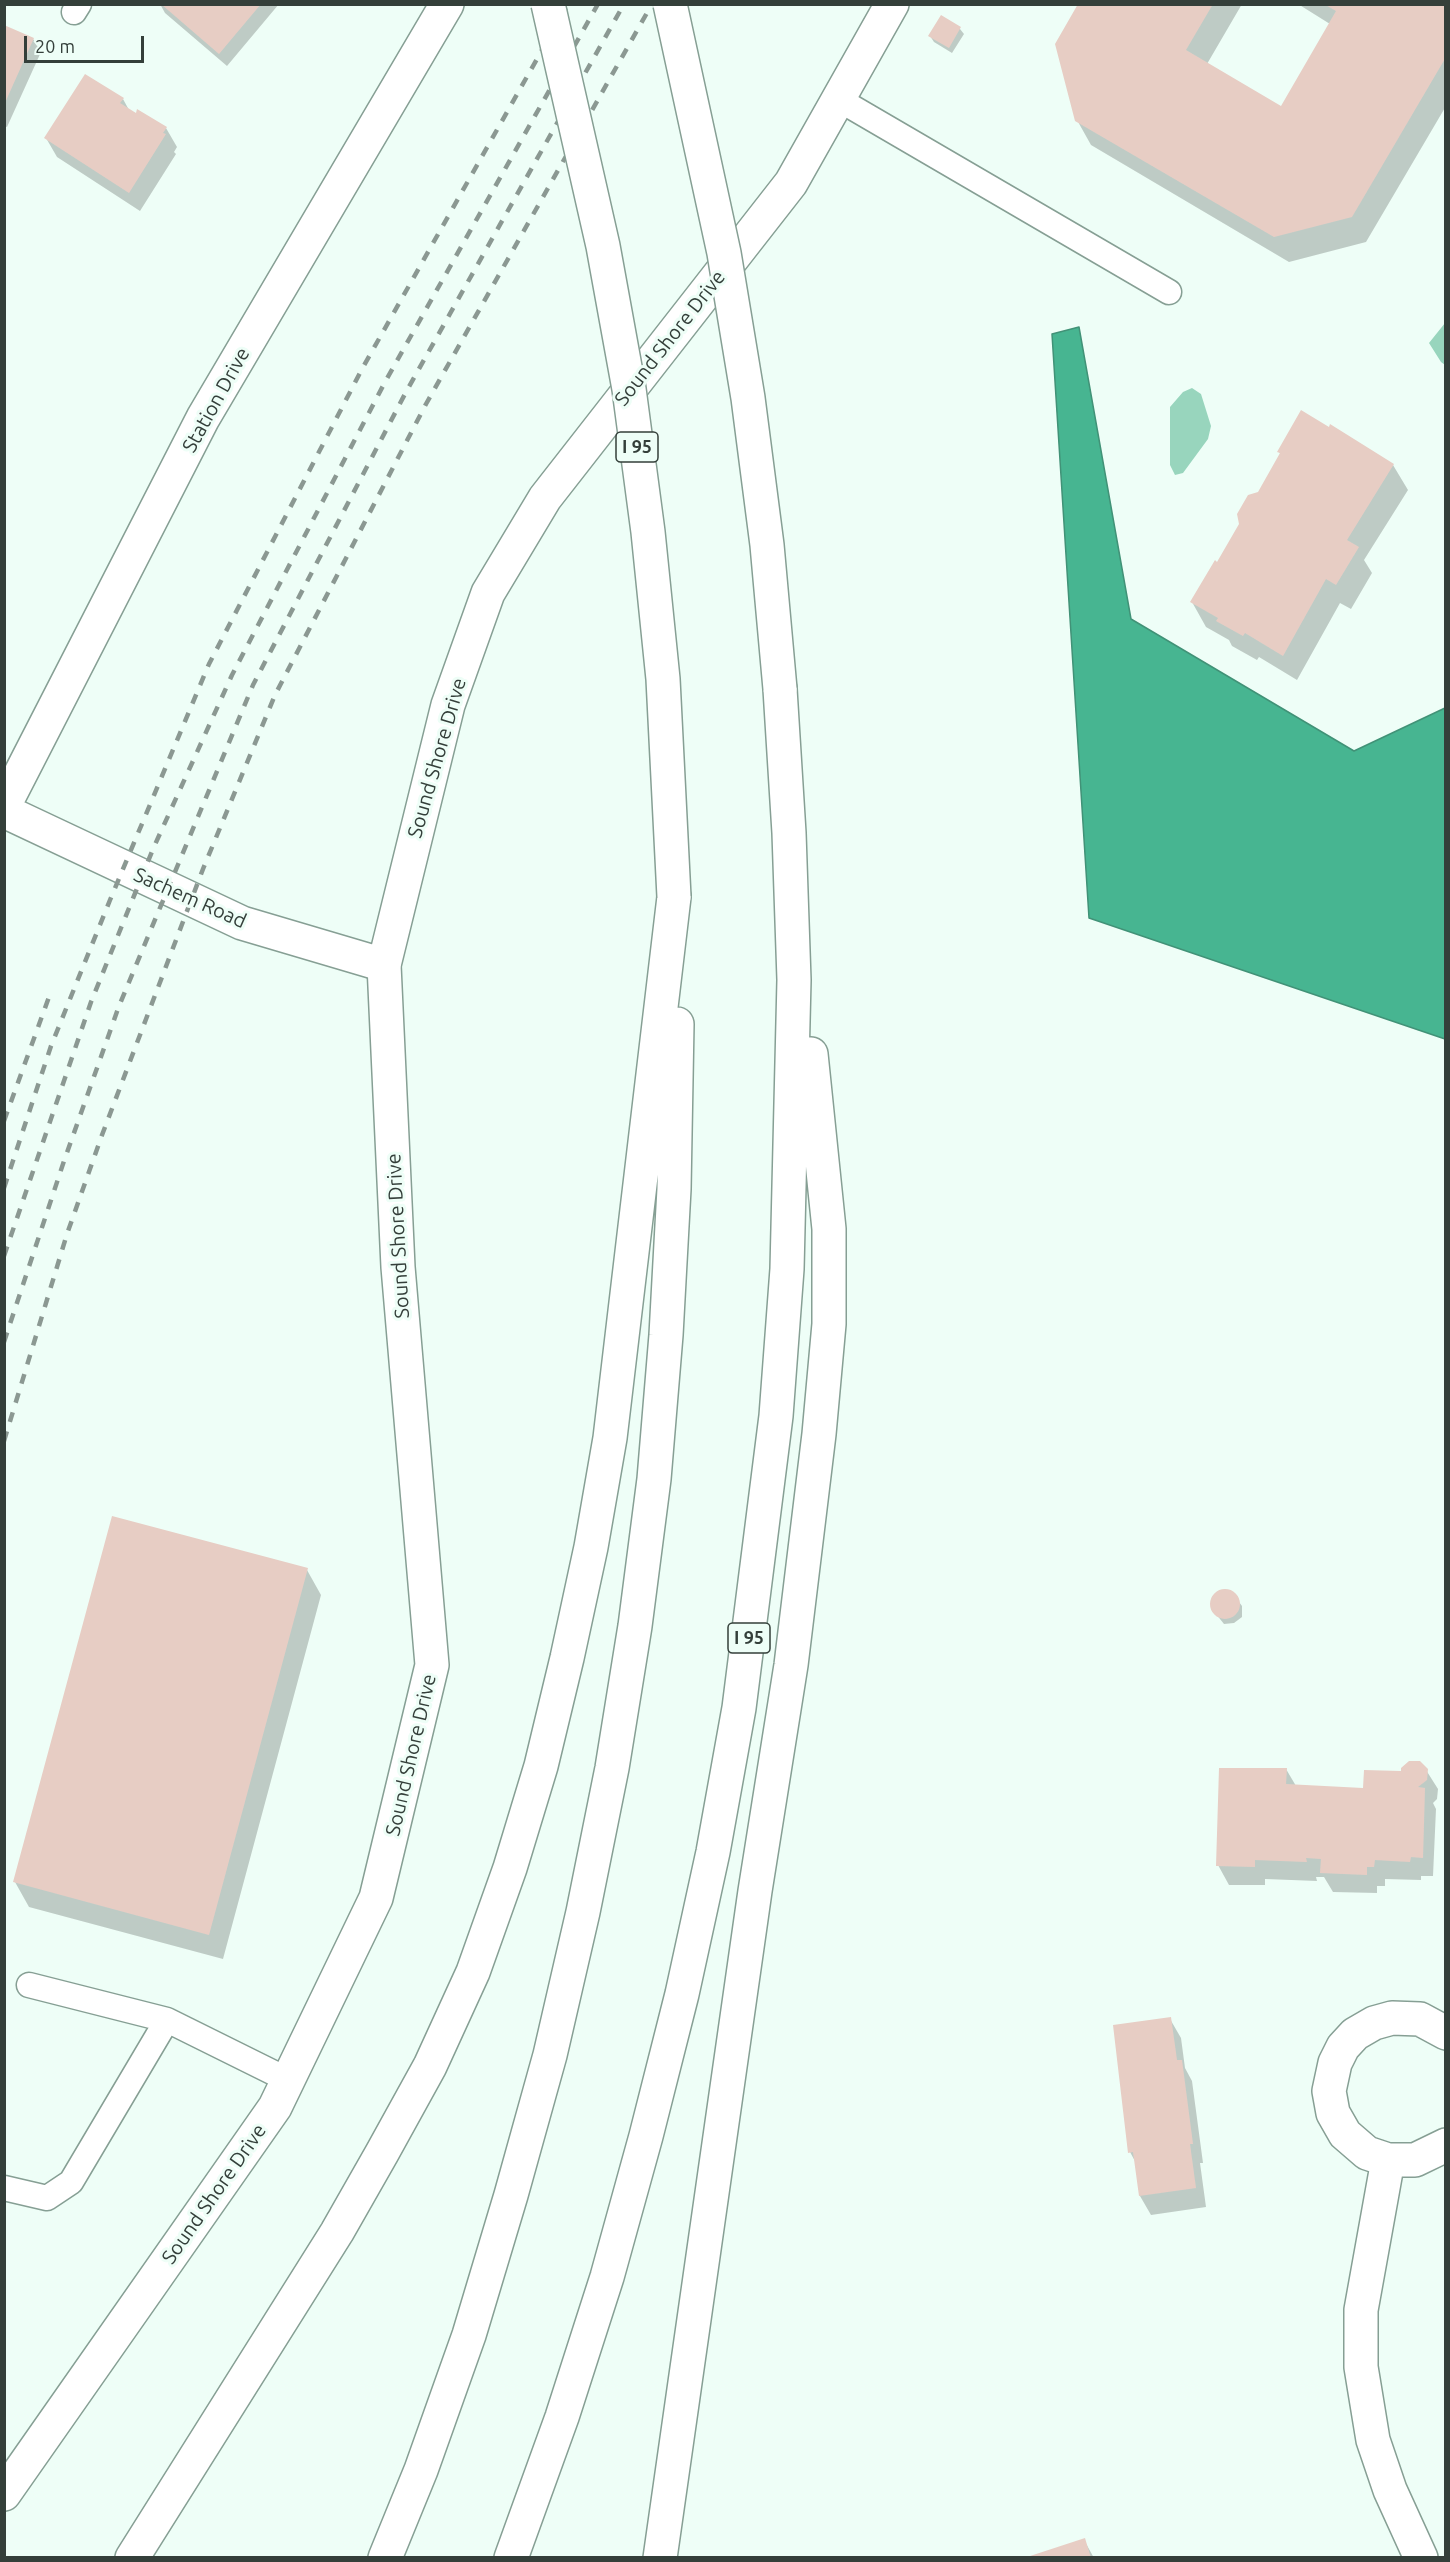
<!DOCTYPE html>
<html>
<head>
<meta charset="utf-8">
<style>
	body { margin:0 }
	#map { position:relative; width:1450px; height:2562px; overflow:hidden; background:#eefef7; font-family:Ubuntu,sans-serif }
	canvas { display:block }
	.frame { position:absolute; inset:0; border:6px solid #343f3a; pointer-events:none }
	.scale { position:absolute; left:24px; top:36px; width:120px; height:27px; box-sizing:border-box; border:3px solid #343f3a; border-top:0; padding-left:8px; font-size:18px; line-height:21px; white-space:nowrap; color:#343f3a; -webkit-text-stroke:4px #eefef7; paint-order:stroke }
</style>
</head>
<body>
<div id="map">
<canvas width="1450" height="2562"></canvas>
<div class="frame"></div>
<div class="scale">20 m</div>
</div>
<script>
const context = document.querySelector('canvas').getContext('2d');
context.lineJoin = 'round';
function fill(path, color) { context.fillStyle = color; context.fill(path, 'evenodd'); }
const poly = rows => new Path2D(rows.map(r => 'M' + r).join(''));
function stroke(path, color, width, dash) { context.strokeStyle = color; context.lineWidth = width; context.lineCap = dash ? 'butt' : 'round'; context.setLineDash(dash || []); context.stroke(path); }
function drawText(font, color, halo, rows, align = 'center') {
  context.font = font + ' Ubuntu,sans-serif'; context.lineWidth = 6; context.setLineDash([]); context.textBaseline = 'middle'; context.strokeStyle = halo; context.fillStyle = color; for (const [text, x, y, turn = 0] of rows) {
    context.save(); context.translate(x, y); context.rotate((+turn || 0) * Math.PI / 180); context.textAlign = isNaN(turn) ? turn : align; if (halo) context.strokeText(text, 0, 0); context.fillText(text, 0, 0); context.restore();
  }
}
fill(poly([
	[1445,323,1445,365,1441,362,1429,343],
	[1192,388,1201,394,1211,426,1208,439,1183,473,1175,475,1170,465,1170,407,1183,392]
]), '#98d5bd');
const water = poly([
	[1079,327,1131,619,1354,751,1445,708,1445,1039,1089,918,1052,334,1079,327]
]);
fill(water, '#47b591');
stroke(water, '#419277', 1.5);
fill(poly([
	[160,4,279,4,227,66,165,13],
	[1080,4,1242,4,1207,64,1281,108,1330,24,1298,4,1446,4,1446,106,1366,242,1289,262,1091,145,1077,120],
	[941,17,960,29,964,34,952,53,934,42,930,36],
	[4,26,33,39,41,52,7,127,4,126],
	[123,99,129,110,166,128,177,147,174,152,176,154,140,211,57,157,46,138],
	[1279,452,1393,465,1408,490,1364,560,1372,573,1351,609,1340,603,1297,680,1259,657,1257,660,1232,646,1229,640,1206,627,1192,602,1218,565,1281,455],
	[307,1570,321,1595,223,1959,29,1907,15,1882],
	[1220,1591,1231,1591,1242,1606,1242,1617,1234,1623,1224,1624,1212,1609,1213,1597],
	[1286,1769,1296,1786,1365,1789,1402,1773,1426,1770,1438,1789,1437,1799,1433,1803,1436,1809,1433,1876,1421,1876,1421,1880,1385,1879,1385,1886,1377,1886,1377,1893,1333,1892,1324,1877,1316,1877,1317,1881,1265,1879,1265,1885,1229,1885,1218,1865],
	[1170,2019,1181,2038,1185,2068,1192,2081,1203,2163,1200,2163,1206,2207,1151,2215,1140,2196,1136,2163,1130,2152],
	[1084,2540,1094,2558,1031,2558]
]), '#0003');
fill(poly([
	[161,4,261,4,219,54],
	[1078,4,1213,4,1186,50,1281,106,1336,11,1324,4,1446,4,1446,57,1352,217,1274,237,1075,121,1055,44],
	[941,15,961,27,949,48,928,36],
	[4,25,34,38,4,105],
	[85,74,124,98,120,103,136,113,137,109,167,127,163,133,166,134,129,193,44,138],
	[1301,410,1329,427,1330,424,1394,464,1347,540,1359,547,1336,585,1326,579,1283,656,1245,633,1243,636,1216,621,1218,618,1190,602,1215,560,1217,562,1239,524,1237,514,1248,495,1258,492,1280,453,1277,452],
	[112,1516,308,1568,209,1935,13,1882],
	'1210 1604a15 15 0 1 1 30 0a15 15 0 1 1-30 0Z',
	[1409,1761,1420,1761,1428,1769,1427,1780,1418,1787,1425,1788,1423,1858,1411,1857,1410,1862,1375,1860,1374,1867,1367,1867,1367,1875,1320,1873,1321,1859,1306,1858,1307,1862,1255,1860,1255,1867,1216,1866,1219,1768,1287,1768,1286,1784,1363,1788,1364,1770,1401,1771,1401,1768],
	[1171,2017,1177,2060,1182,2060,1193,2144,1190,2144,1196,2188,1139,2196,1133,2152,1128,2153,1113,2025],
	[1085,2538,1091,2558,1027,2558,1027,2557]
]), '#e7cdc4');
const lane = poly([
	[74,12,79,4],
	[838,99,1169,292],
	[29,1985,167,2020,288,2080],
	[4,2188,47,2198,71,2182,167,2020]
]);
const street = poly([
	[4,806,203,418,447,4],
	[4,811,242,923,384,965],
	[1446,2033,1420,2019,1392,2018,1374,2023,1355,2034,1343,2047,1335,2063,1329,2091,1333,2113,1345,2134,1367,2153,1388,2160,1415,2160,1446,2145],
	[1388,2160,1361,2310,1361,2367,1373,2440,1390,2490,1421,2558]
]);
const secondary = poly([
	[4,2494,275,2107,376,1898,432,1665,398,1267,384,965,448,705,488,593,545,498,791,183,892,4]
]);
const highway = poly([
	[132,2558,337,2232,382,2153,430,2066,473,1972,510,1868,541,1766,567,1658,591,1547,610,1438,674,897],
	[385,2558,421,2470,469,2335,511,2195,550,2055,583,1912,612,1768,635,1626,654,1479,666,1335,674,1189,677,1024],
	[511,2558,562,2417,607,2277,646,2136,682,1994,713,1852,739,1708,776,1416,787,1269,794,980,789,833,780,689],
	[660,2558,755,1891,791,1665,819,1434,829,1324,829,1229,811,1054]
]);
stroke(lane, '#869f94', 27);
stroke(street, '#869f94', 36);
stroke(secondary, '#869f94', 36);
stroke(highway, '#869f94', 36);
stroke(lane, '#fff', 24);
stroke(street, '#fff', 33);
stroke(secondary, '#fff', 33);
stroke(highway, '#fff', 33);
stroke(poly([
	[4,1121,49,997],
	[4,1188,51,1046,110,900,209,664,362,369,568,4],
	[4,1256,91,1002,153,849,232,675,385,382,598,4],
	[4,1342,64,1161,119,1006,253,685,406,392,624,4],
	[4,1441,67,1234,102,1135,203,869,275,695,426,404,652,4]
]), '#8b9892', 4.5, [10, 10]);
const highwayBridge = poly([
	[548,4,603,246,629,389,648,532,663,679,674,897],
	[670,4,724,253,748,398,767,545,780,689]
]);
stroke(highwayBridge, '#869f94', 36, []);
stroke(highwayBridge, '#fff', 33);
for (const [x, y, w] of [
	[637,447,42],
	[749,1638,42]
]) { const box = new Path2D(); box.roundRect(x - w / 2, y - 15, w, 30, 4.5); context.fillStyle = '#eefef7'; context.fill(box); stroke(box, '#343f3a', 1.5); }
drawText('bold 18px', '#343f3a', null, [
	["I 95",637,447],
	["I 95",749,1638]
]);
drawText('20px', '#343f3a', '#eefef7', [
	["Sound Shore Drive",670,338,-52],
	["Station Drive",216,400,-61],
	["Sound Shore Drive",437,758,-74],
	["Sachem Road",190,898,24],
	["Sound Shore Drive",398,1236,-93],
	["Sound Shore Drive",411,1755,-77],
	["Sound Shore Drive",214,2194,-55]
]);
</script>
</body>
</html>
